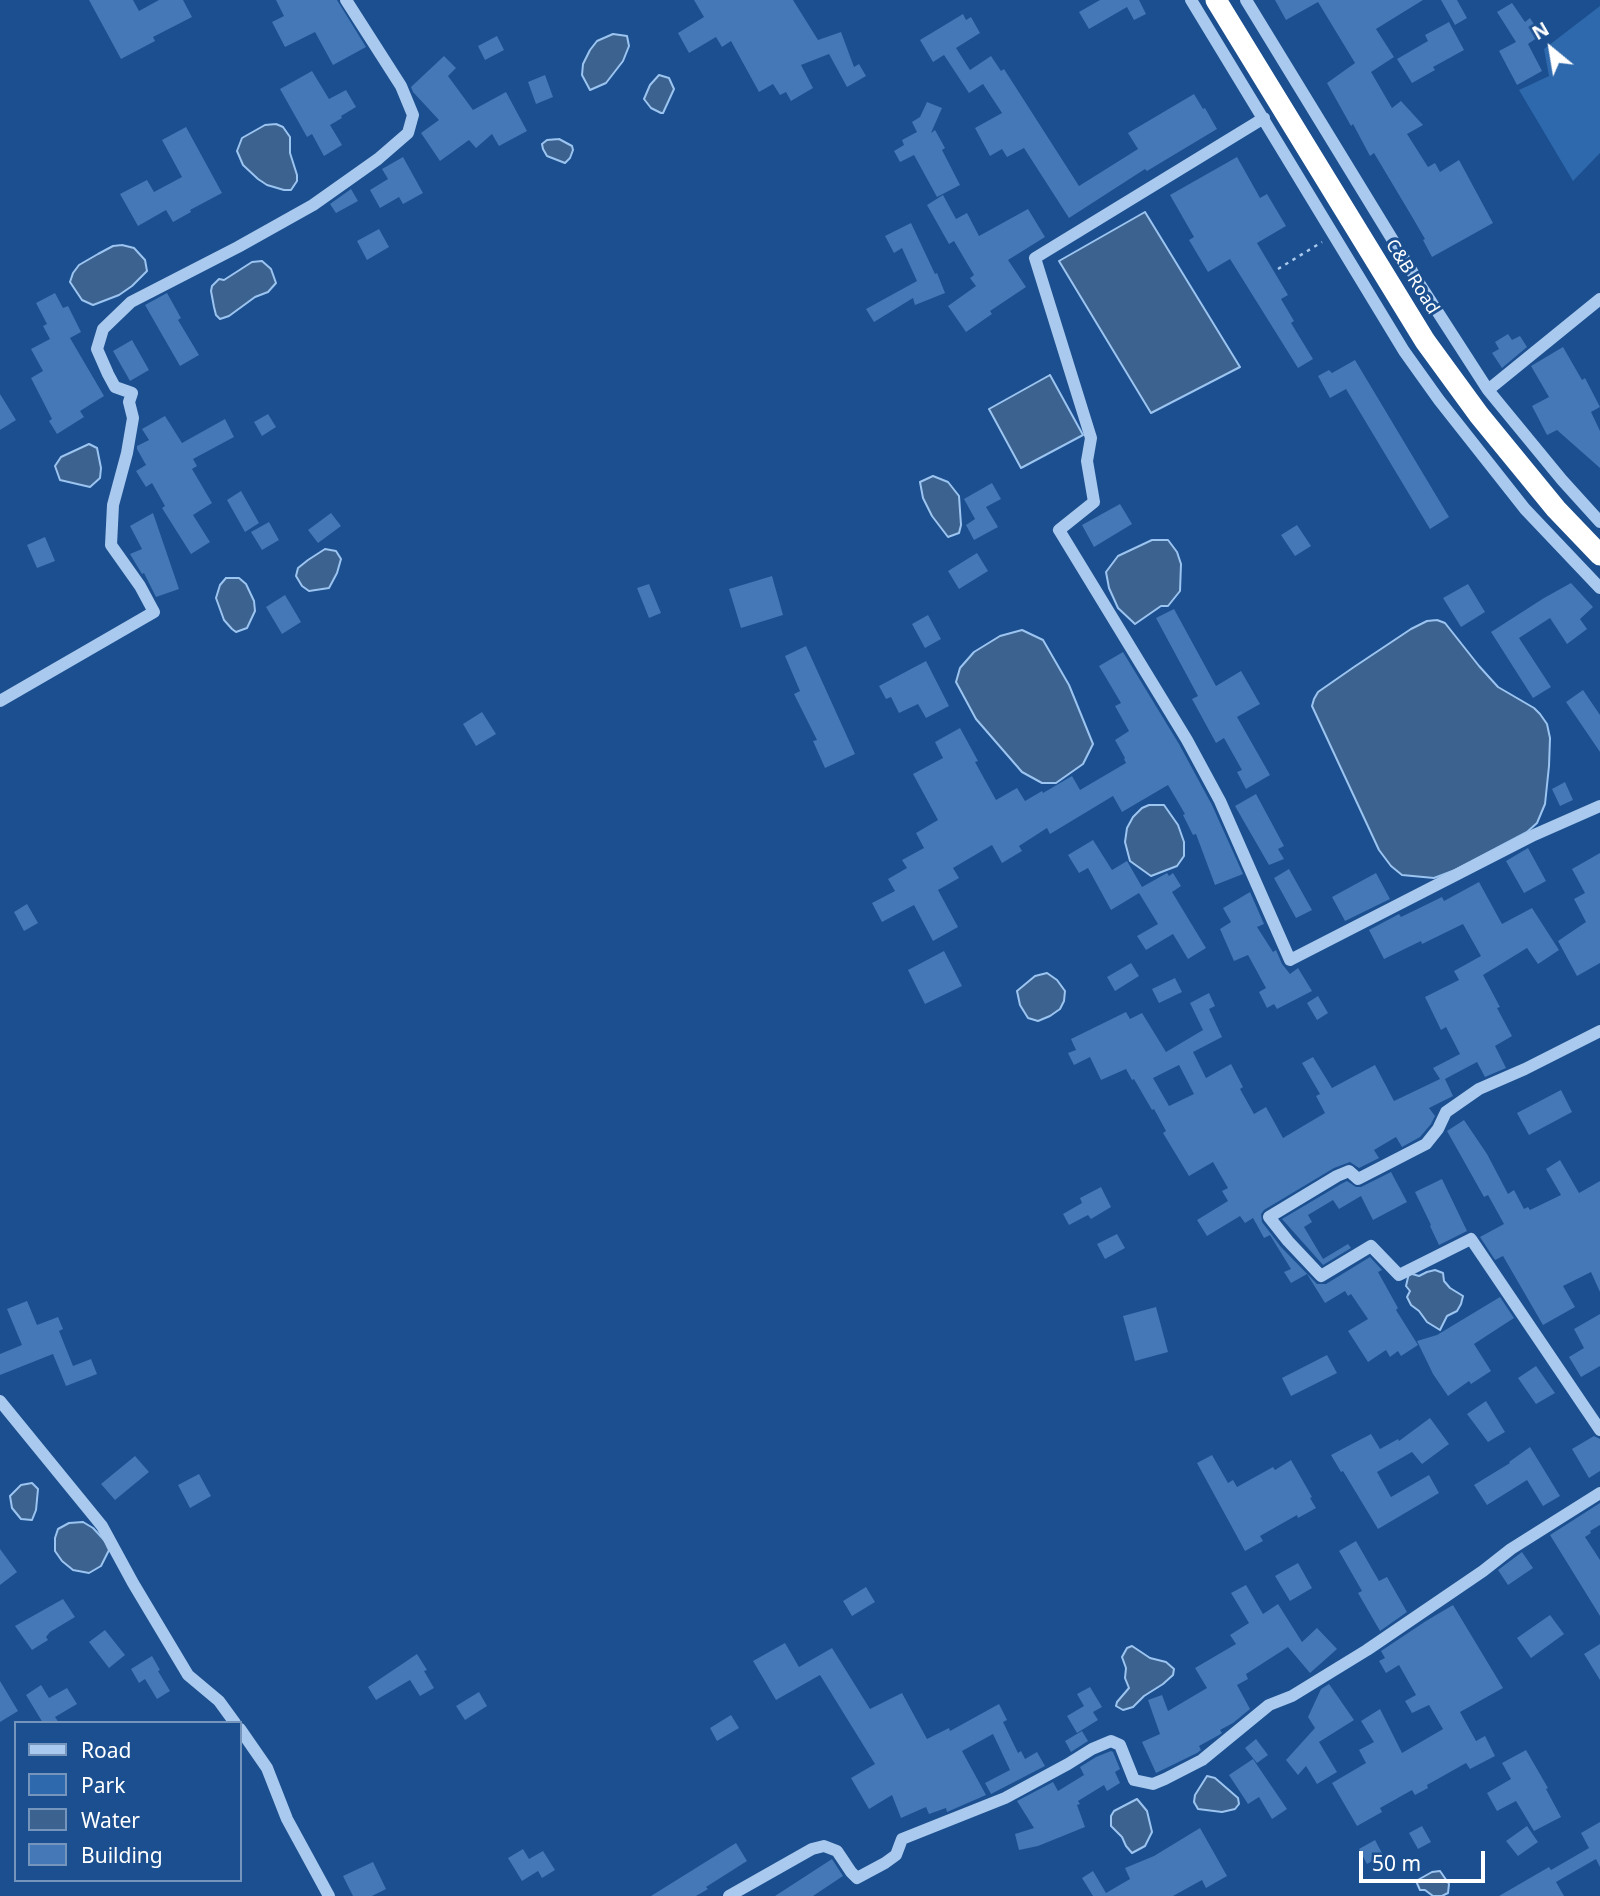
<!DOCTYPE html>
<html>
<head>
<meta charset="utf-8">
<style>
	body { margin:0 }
	#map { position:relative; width:1600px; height:1896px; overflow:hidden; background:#1b4f8f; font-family:"Noto Sans",sans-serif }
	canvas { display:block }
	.legend { position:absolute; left:14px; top:1721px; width:228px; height:161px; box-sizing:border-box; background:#1b4f8f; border:2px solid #7695bc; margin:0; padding:9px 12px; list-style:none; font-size:21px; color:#fff }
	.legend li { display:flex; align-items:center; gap:14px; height:35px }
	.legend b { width:35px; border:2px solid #7695bc }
	.north { position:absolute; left:1516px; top:14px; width:70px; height:70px; -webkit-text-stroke:5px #1b4f8f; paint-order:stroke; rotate:330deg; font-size:19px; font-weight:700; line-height:28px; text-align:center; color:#fff }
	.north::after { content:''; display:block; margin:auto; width:24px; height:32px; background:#fff; clip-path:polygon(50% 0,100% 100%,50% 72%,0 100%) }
	.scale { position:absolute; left:1359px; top:1851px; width:126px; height:32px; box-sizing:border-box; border:4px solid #fff; border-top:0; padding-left:9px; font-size:21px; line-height:24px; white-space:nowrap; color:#fff; -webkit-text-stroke:5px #1b4f8f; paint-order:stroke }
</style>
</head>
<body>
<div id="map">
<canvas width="1600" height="1896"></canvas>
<ul class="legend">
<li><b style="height:9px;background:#a9c9ee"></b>Road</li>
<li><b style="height:19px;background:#2e69ad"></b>Park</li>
<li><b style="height:19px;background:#3c6290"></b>Water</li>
<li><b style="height:19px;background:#4478b7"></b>Building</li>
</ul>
<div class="north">N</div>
<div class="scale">50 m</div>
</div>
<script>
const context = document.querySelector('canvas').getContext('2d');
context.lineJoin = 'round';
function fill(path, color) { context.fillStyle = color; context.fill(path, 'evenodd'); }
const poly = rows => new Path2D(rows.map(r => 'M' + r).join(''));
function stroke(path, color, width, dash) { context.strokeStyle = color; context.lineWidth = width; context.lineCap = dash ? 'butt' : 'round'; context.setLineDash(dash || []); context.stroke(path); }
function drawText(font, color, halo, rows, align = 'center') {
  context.font = font + ' "Noto Sans",sans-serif'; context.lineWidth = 6; context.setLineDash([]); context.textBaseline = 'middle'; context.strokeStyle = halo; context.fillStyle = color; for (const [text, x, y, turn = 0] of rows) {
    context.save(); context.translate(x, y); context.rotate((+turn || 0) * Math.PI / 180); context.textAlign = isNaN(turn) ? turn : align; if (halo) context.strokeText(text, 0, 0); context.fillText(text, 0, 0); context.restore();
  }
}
fill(poly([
	[1600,6,1600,153,1573,181,1519,90,1549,76,1544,49]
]), '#2e69ad');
const water = poly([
	[613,34,627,36,629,46,623,61,606,83,590,90,582,75,583,64,590,50,597,41,613,34],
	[659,75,669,78,674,89,663,113,661,113,651,108,644,99,650,85,659,75],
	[276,124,283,127,290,137,290,153,297,175,297,181,291,190,284,190,267,185,258,179,243,165,237,151,242,138,265,125,276,124],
	[559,139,572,146,573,150,570,158,565,163,547,156,543,149,542,144,547,140,559,139],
	[1145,212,1240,367,1151,413,1059,261,1145,212],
	[122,245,134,248,145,260,147,271,132,286,119,295,93,305,82,300,70,282,73,273,79,265,98,254,113,246,122,245],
	[262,261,271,269,276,283,268,292,255,297,229,316,220,319,216,315,214,307,211,291,212,286,219,279,224,280,252,262,262,261],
	[1050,375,1083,435,1021,468,989,409,1050,375],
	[89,444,97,448,101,468,100,478,90,487,60,480,55,466,61,457,89,444],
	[933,476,948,482,959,496,961,525,959,533,948,537,932,516,923,498,920,482,933,476],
	[1152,540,1168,540,1177,552,1181,564,1180,591,1168,606,1161,606,1135,624,1118,608,1109,588,1106,572,1118,556,1152,540],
	[325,549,336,551,341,559,337,573,329,588,309,591,302,586,296,576,298,568,308,560,325,549],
	[226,578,239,578,246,584,254,601,255,611,247,628,236,632,232,629,224,620,216,598,220,585,226,578],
	[1437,620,1445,623,1479,666,1498,687,1534,708,1540,714,1547,724,1550,738,1549,766,1545,804,1537,823,1527,832,1455,870,1434,878,1402,875,1391,866,1379,850,1312,706,1314,699,1318,692,1354,667,1411,629,1427,621,1437,620],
	[1022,630,1043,640,1069,685,1093,744,1083,764,1056,783,1042,783,1022,772,976,719,956,682,960,668,974,652,1000,636,1022,630],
	[1149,805,1164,805,1178,825,1184,842,1184,856,1177,866,1151,876,1130,861,1125,842,1127,828,1133,817,1142,808,1149,805],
	[1047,973,1057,980,1065,991,1064,1001,1060,1009,1050,1016,1038,1021,1028,1018,1020,1005,1017,991,1035,976,1047,973],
	[1435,1270,1443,1273,1444,1281,1450,1288,1463,1296,1461,1304,1457,1311,1447,1316,1440,1330,1427,1322,1419,1311,1411,1305,1407,1297,1410,1291,1406,1286,1409,1273,1419,1276,1427,1272,1435,1270],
	[32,1483,38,1489,36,1510,32,1520,21,1519,12,1508,10,1496,21,1485,32,1483],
	[83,1522,93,1528,105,1541,109,1550,101,1566,89,1573,73,1570,62,1561,55,1551,55,1538,58,1529,69,1523,83,1522],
	[1132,1646,1150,1658,1166,1662,1174,1669,1173,1675,1163,1684,1144,1696,1133,1707,1123,1710,1116,1706,1117,1702,1129,1688,1125,1678,1126,1668,1122,1657,1127,1648,1132,1646],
	[1207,1776,1215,1778,1238,1798,1239,1804,1235,1809,1222,1812,1198,1809,1194,1802,1195,1795,1207,1776],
	[1137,1799,1147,1811,1152,1832,1145,1846,1132,1853,1126,1846,1122,1837,1111,1826,1111,1816,1114,1811,1137,1799],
	[1440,1871,1449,1884,1448,1893,1442,1896,1433,1896,1425,1890,1420,1890,1416,1881,1432,1872,1440,1871]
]);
fill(water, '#3c6290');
stroke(water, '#9cc4f0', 2);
fill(poly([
	[89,0,133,0,139,11,159,0,183,0,192,17,153,37,155,41,121,59],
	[276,0,337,0,366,47,333,65,315,32,285,47,272,22,284,16],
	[694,0,793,0,818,40,841,32,854,67,859,64,866,76,847,87,829,54,801,65,813,88,791,101,786,92,780,95,773,84,759,92,731,41,722,47,716,37,689,53,678,33,704,17],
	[1100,0,1139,0,1146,14,1134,20,1127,7,1089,29,1079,12],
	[1275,0,1423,0,1376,29,1394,57,1371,72,1392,108,1401,101,1423,125,1407,134,1428,167,1435,163,1440,172,1459,160,1493,223,1432,257,1423,240,1425,239,1411,215,1374,153,1370,156,1353,124,1351,126,1327,83,1355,63,1318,2,1286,20],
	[1441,0,1457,0,1467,18,1455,25],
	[1512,3,1525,22,1530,18,1541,35,1528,44,1542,71,1517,85,1499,51,1516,42,1497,12],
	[963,14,966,20,971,17,980,33,956,48,970,70,991,56,1001,71,1004,69,1079,186,1138,149,1128,133,1194,94,1203,109,1205,108,1217,129,1147,171,1145,169,1069,218,1024,148,1007,157,1002,149,990,156,975,128,1002,113,983,84,969,93,944,55,933,62,920,40],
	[1449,22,1464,50,1433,67,1435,70,1412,83,1397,59,1428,41,1425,35],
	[497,36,504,50,485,60,478,46],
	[444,56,456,68,448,76,473,110,506,92,527,131,499,146,492,134,476,148,469,140,440,161,421,133,439,120,413,92,411,87],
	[312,71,329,99,346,90,356,107,341,116,342,118,330,125,342,145,324,156,312,134,307,137,280,89],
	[545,75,553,97,536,104,528,82],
	[927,102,942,108,931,133,935,130,945,148,942,150,960,185,937,197,914,155,900,162,894,151,904,145,902,140,917,132,912,122,920,117],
	[186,127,222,193,190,210,191,212,173,222,166,210,138,226,120,194,147,180,154,192,182,177,162,140],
	[403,157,423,193,403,204,399,197,380,208,370,190,388,179,382,169],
	[1237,157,1260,198,1267,194,1286,226,1257,243,1288,295,1281,299,1294,321,1291,323,1313,359,1298,368,1230,259,1208,272,1189,240,1194,237,1170,195],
	[351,189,358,201,336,213,330,204],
	[943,195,956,219,967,213,979,236,1028,209,1045,237,1008,260,1026,287,990,311,992,314,966,332,948,306,976,286,970,278,974,275,954,241,949,244,927,205],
	[911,223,935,274,937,273,945,293,915,305,913,298,874,322,866,309,917,281,902,248,894,253,885,236],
	[379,229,389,247,367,260,357,241],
	[55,293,63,308,68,306,81,332,70,338,104,396,80,411,84,417,57,434,49,421,52,419,31,378,43,371,31,349,50,339,43,326,47,324,36,303],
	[167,293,181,318,178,320,199,355,180,366,145,305],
	[1508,334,1512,340,1520,336,1527,347,1502,368,1492,353,1499,349,1495,342],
	[132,340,149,370,130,381,113,351],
	[1563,347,1582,380,1585,378,1600,407,1591,412,1600,431,1600,468,1557,430,1547,435,1532,406,1549,397,1531,366],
	[1355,360,1449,517,1430,529,1346,389,1330,398,1318,376,1329,370,1332,373],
	[0,394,16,420,0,430],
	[268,414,276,427,262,436,254,422],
	[165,416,182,443,225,419,234,437,193,459,197,466,192,469,212,503,193,515,210,542,191,554,162,508,165,506,152,483,146,487,136,471,146,465,137,449,137,446,149,440,142,429],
	[992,483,1001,499,986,507,998,527,974,540,966,525,975,519,964,499],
	[241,491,259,523,245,532,227,500],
	[1120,504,1132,524,1094,547,1082,525],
	[153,513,179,589,156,597,144,573,142,574,130,554,142,549,130,526],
	[331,513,341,526,318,543,308,530],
	[269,522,279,540,262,550,251,532],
	[1297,525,1311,546,1295,556,1281,535],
	[45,537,55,561,37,568,27,545],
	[977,553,988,571,959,589,948,571],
	[772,576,783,615,741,628,729,589],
	[1571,583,1593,607,1580,619,1587,629,1567,644,1550,618,1519,638,1551,687,1533,698,1491,632,1544,598],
	[649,584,661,613,649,618,637,588],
	[1468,584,1485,612,1461,627,1443,598],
	[285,595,301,622,282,634,266,607],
	[1174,609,1216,686,1241,671,1260,704,1237,717,1270,775,1246,789,1237,772,1242,770,1224,738,1216,743,1192,699,1198,696,1156,618],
	[928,615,941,639,925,648,912,624],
	[806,646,855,754,825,768,813,741,817,740,794,694,800,691,785,656],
	[1123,652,1179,744,1212,805,1243,874,1215,885,1196,834,1193,835,1183,815,1185,814,1168,785,1122,812,1113,796,1050,834,1047,828,1019,846,1022,851,1002,863,992,845,953,868,959,878,938,890,958,927,933,941,914,905,882,922,872,903,895,891,888,879,907,868,902,860,924,848,916,833,938,820,913,774,943,758,935,742,960,728,978,761,975,762,996,800,1017,788,1025,801,1042,791,1043,793,1072,776,1080,790,1126,763,1124,759,1125,758,1115,740,1129,731,1115,706,1121,703,1099,666],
	[926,661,949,706,926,718,918,704,899,713,891,697,886,699,879,686],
	[1583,690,1600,715,1600,752,1566,702],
	[482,712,496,734,476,746,463,724],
	[1565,782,1573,800,1560,806,1552,789],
	[1256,794,1284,846,1278,849,1284,859,1269,865,1235,806],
	[1093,840,1112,870,1127,861,1142,887,1167,873,1169,876,1173,873,1181,886,1172,892,1206,948,1188,959,1173,934,1146,950,1137,936,1158,924,1139,893,1111,910,1088,868,1079,873,1068,855],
	[1528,848,1546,881,1524,893,1506,861],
	[1600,853,1600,963,1577,976,1558,941,1586,922,1574,899,1585,893,1572,869],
	[1289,869,1312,910,1296,918,1274,878],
	[1376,873,1390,899,1345,921,1332,897],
	[1479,882,1502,924,1532,908,1559,950,1538,964,1527,948,1483,975,1500,1007,1497,1008,1512,1036,1495,1046,1506,1068,1485,1077,1477,1062,1445,1079,1453,1096,1429,1108,1435,1116,1431,1124,1420,1137,1402,1147,1396,1137,1374,1150,1379,1158,1359,1168,1350,1162,1334,1168,1264,1210,1261,1214,1262,1222,1281,1247,1317,1284,1326,1284,1370,1257,1382,1270,1378,1272,1398,1308,1396,1310,1418,1345,1401,1356,1398,1351,1390,1357,1386,1350,1368,1362,1348,1331,1368,1319,1351,1294,1348,1296,1345,1291,1325,1303,1307,1274,1291,1283,1284,1272,1291,1269,1270,1235,1264,1238,1253,1218,1245,1223,1240,1216,1207,1236,1197,1220,1228,1201,1222,1191,1228,1188,1213,1162,1189,1176,1163,1133,1166,1131,1154,1109,1152,1110,1134,1079,1132,1080,1126,1069,1101,1080,1090,1057,1074,1065,1068,1053,1076,1050,1071,1039,1126,1012,1130,1019,1142,1013,1166,1052,1203,1030,1190,1003,1209,993,1215,1006,1209,1009,1222,1037,1193,1052,1206,1078,1231,1064,1243,1087,1240,1089,1254,1114,1266,1107,1283,1138,1325,1113,1316,1096,1320,1094,1302,1063,1313,1057,1332,1088,1375,1065,1394,1101,1440,1079,1433,1068,1460,1054,1446,1027,1441,1030,1425,997,1459,980,1454,971,1481,956,1463,924,1422,944,1421,941,1384,959,1369,930,1399,914,1401,917,1442,897,1444,901],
	[1179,1065,1194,1094,1169,1106,1153,1078],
	[1250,892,1264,924,1257,927,1273,952,1276,950,1282,964,1290,974,1298,968,1312,991,1277,1009,1274,1004,1267,1008,1259,992,1266,988,1248,955,1234,961,1220,929,1231,922,1223,908],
	[27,904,38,923,24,931,14,912],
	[944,951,962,986,925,1004,908,970],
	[1131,963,1139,976,1115,991,1107,977],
	[1175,978,1182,992,1159,1003,1152,989],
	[1318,996,1328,1013,1317,1020,1307,1003],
	[1561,1090,1572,1112,1529,1135,1517,1113],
	[1464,1120,1487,1154,1508,1194,1514,1190,1524,1209,1528,1207,1530,1210,1561,1195,1546,1169,1560,1160,1579,1193,1600,1181,1600,1292,1591,1272,1563,1286,1575,1307,1543,1325,1503,1256,1495,1260,1480,1237,1504,1224,1488,1195,1484,1197,1447,1131],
	[1391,1172,1407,1202,1373,1220,1361,1196,1339,1209,1333,1200,1308,1215,1312,1222,1304,1227,1323,1259,1348,1244,1351,1248,1323,1265,1282,1219,1341,1184,1347,1181,1356,1187,1361,1187],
	[1442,1179,1467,1231,1439,1245,1430,1226,1431,1225,1415,1192],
	[1101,1187,1111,1207,1091,1219,1088,1215,1069,1225,1063,1214,1082,1203,1080,1198],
	[1117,1234,1125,1248,1105,1259,1097,1244],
	[1500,1297,1514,1318,1474,1344,1491,1371,1471,1384,1469,1381,1448,1396,1433,1374,1417,1341,1437,1335],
	[27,1301,37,1325,58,1317,63,1329,59,1331,73,1366,91,1359,97,1374,66,1386,53,1354,0,1375,0,1354,22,1345,7,1309],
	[1156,1307,1168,1352,1135,1361,1123,1316],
	[1600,1314,1600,1366,1581,1377,1569,1357,1584,1348,1574,1329],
	[1327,1355,1337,1373,1291,1396,1282,1378],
	[1536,1366,1555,1393,1536,1404,1518,1378],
	[1486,1401,1505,1432,1488,1442,1467,1414],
	[1430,1418,1449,1444,1422,1464,1412,1452,1377,1472,1391,1497,1429,1475,1439,1493,1378,1529,1343,1471,1341,1472,1331,1455,1371,1434,1380,1449,1398,1439,1399,1441],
	[1594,1436,1600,1439,1600,1471,1589,1478,1572,1449],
	[1530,1447,1560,1496,1543,1506,1527,1480,1487,1505,1474,1485,1510,1463,1509,1462],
	[1212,1455,1228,1483,1233,1480,1237,1487,1273,1467,1275,1470,1291,1460,1312,1497,1310,1498,1316,1508,1298,1518,1297,1515,1260,1536,1263,1541,1245,1551,1197,1463],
	[135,1456,149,1472,115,1500,101,1484],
	[199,1474,211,1496,190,1508,178,1485],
	[1600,1503,1600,1525,1590,1531,1591,1533,1585,1537,1600,1560,1600,1616,1550,1535],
	[1356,1541,1379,1581,1387,1577,1407,1612,1380,1631,1358,1593,1362,1591,1339,1551],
	[0,1549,17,1572,0,1585],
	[1522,1552,1533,1568,1508,1585,1498,1570],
	[1298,1563,1312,1588,1290,1601,1275,1576],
	[1246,1585,1263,1614,1278,1604,1302,1642,1317,1628,1337,1649,1310,1673,1288,1647,1246,1674,1248,1679,1237,1685,1250,1709,1233,1723,1220,1730,1222,1733,1219,1735,1199,1746,1201,1750,1197,1753,1156,1773,1142,1742,1160,1734,1148,1700,1162,1695,1168,1711,1207,1688,1195,1668,1236,1644,1230,1635,1249,1623,1231,1593],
	[866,1587,875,1602,852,1616,843,1601],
	[63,1599,75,1617,50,1632,46,1637,48,1640,32,1650,15,1626],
	[1453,1605,1503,1688,1460,1712,1476,1741,1485,1736,1495,1756,1470,1769,1466,1763,1427,1785,1428,1788,1415,1795,1412,1790,1380,1808,1382,1812,1357,1826,1332,1783,1366,1763,1359,1750,1374,1742,1361,1721,1380,1709,1402,1753,1443,1729,1429,1705,1412,1713,1405,1701,1416,1695,1399,1665,1386,1673,1379,1661,1385,1658,1381,1651,1426,1621],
	[1550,1615,1564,1634,1531,1658,1517,1638],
	[105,1630,125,1655,109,1668,89,1642],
	[785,1643,799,1667,832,1648,870,1709,902,1693,927,1739,949,1728,950,1731,999,1704,1007,1720,1003,1722,1018,1753,1021,1751,1025,1759,1037,1752,1045,1766,991,1794,985,1783,1010,1770,993,1734,962,1751,986,1795,947,1812,946,1808,929,1814,926,1807,901,1818,892,1795,869,1809,851,1778,875,1764,820,1675,776,1700,753,1661],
	[1600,1644,1600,1680,1584,1654],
	[417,1654,427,1670,424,1671,434,1688,420,1696,410,1680,376,1700,368,1687],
	[152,1656,160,1670,158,1671,170,1691,157,1699,145,1679,139,1683,131,1669],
	[0,1681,18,1711,0,1722],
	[1329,1684,1354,1720,1319,1742,1337,1772,1317,1784,1306,1766,1298,1775,1286,1760,1315,1728,1308,1717,1321,1689],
	[41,1685,49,1698,67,1688,77,1704,55,1717,59,1723,43,1723,26,1695],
	[1090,1687,1102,1707,1093,1712,1098,1720,1077,1733,1067,1716,1084,1706,1077,1694],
	[479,1692,487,1706,465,1720,456,1706],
	[731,1715,739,1728,717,1741,710,1728],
	[1082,1731,1088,1741,1071,1752,1065,1741],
	[1256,1739,1268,1755,1257,1763,1245,1748],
	[1526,1750,1548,1788,1546,1789,1561,1817,1534,1831,1516,1801,1497,1811,1487,1793,1511,1779,1502,1763],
	[1111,1751,1113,1752,1120,1769,1115,1772,1120,1783,1107,1791,1104,1785,1078,1801,1080,1804,1077,1805,1085,1827,1038,1846,1019,1850,1015,1834,1034,1828,1017,1801,1053,1782,1058,1791,1084,1775,1080,1767,1096,1757],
	[1253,1759,1287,1809,1272,1819,1259,1797,1248,1804,1229,1775],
	[1600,1822,1600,1867,1596,1859,1556,1882,1564,1896,1499,1896,1549,1867,1551,1870,1589,1848,1581,1833],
	[1422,1826,1431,1842,1418,1849,1409,1833],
	[1527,1826,1538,1842,1518,1856,1506,1841],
	[1200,1828,1227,1876,1206,1888,1202,1880,1173,1896,1093,1896,1082,1878,1093,1871,1106,1893,1130,1879,1125,1868,1154,1856],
	[1375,1840,1383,1855,1367,1864,1359,1849],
	[736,1843,747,1861,706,1887,708,1889,696,1896,651,1896],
	[523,1849,529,1859,543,1851,555,1870,542,1878,538,1871,522,1881,508,1858],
	[832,1859,843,1876,813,1896,775,1896],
	[373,1862,386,1889,372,1896,353,1896,343,1876]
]), '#4478b7');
stroke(poly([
	[1278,269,1322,242]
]), '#a9c9ee', 2.5, [3.5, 5]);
stroke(poly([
	[1191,0,1404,351,1439,400,1525,509,1600,588],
	[1246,0,1419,283,1488,390,1562,480,1600,522],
	[1264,118,1035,258,1091,438,1087,461,1094,502,1059,530,1187,740,1220,801,1290,960,1534,835,1600,806],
	[1488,390,1600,299],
	[0,701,154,612,140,586,111,545,113,505,127,453,133,418,129,402,132,393,115,387,108,374,97,349,103,329,131,302,238,247,313,205,378,159,408,133,413,115,401,86,346,0],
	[1600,1031,1525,1069,1479,1089,1446,1112,1438,1129,1426,1144,1358,1179,1349,1171,1337,1176,1269,1217,1288,1241,1321,1276,1371,1246,1399,1275,1471,1239,1600,1430],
	[0,1401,102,1526,133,1583,188,1675,219,1701,235,1723],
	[240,1729,267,1768,287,1819,329,1896],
	[729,1896,812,1849,824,1846,837,1851,851,1872,857,1878,885,1863,896,1855,902,1839,1005,1798,1068,1764,1092,1749,1111,1741,1120,1745,1134,1780,1153,1784,1165,1779,1202,1760,1269,1705,1292,1696,1367,1650,1483,1571,1511,1549,1600,1493]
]), '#a9c9ee', 12);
stroke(poly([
	[1216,0,1425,341,1479,415,1556,509,1600,555]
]), '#fff', 21);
drawText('18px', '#fff', '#1b4f8f', [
	["C&B Road",1412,277,58]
]);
</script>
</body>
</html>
